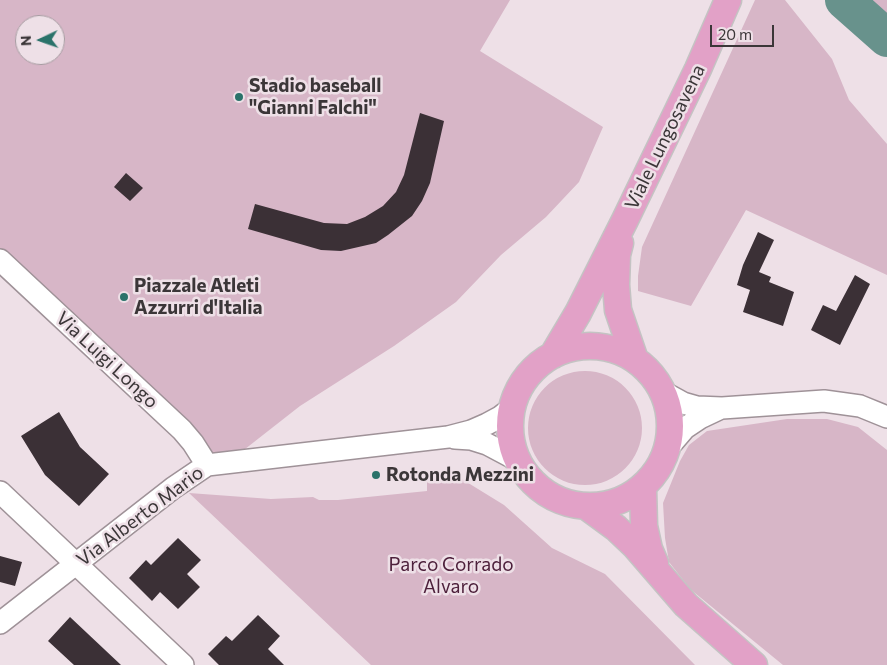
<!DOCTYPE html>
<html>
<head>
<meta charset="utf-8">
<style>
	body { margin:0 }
	#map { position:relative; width:887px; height:665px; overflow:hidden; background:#eee0e7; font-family:Commissioner,sans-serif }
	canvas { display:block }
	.north { position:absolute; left:15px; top:15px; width:50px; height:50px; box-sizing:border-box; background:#eee0e7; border:1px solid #a69ca1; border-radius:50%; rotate:267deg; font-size:14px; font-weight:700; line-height:20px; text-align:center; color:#3b3638 }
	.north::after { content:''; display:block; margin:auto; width:18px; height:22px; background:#2a726a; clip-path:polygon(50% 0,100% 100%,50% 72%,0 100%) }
	.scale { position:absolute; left:710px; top:25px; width:64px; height:22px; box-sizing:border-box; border:2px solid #3b3638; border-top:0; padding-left:6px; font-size:15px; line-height:18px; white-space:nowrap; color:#3b3638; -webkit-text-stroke:4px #eee0e7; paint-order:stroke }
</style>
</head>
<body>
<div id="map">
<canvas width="887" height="665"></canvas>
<div class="north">N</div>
<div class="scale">20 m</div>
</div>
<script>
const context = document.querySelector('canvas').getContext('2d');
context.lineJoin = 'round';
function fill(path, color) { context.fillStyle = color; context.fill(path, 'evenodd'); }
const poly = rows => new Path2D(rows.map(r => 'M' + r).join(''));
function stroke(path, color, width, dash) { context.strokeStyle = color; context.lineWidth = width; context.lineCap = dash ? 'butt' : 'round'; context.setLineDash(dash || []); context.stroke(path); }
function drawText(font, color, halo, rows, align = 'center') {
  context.font = font + ' Commissioner,sans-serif'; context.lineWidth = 5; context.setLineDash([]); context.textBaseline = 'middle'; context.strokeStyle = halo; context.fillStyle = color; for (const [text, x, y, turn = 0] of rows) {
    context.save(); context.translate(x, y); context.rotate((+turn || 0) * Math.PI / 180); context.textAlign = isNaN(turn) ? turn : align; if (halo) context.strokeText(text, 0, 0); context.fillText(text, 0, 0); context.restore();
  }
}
fill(poly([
	[0,0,510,0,480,51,603,127,579,182,546,217,501,255,456,302,394,346,300,406,217,471,0,267],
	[25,25,55,25,55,55,25,55],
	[755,0,785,0,832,59,849,100,887,144,887,275,746,210,691,306,638,291,638,276,642,247],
	[846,0,887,0,887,37],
	'528 428a57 57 0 1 1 114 0a57 57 0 1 1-114 0Z',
	[787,419,827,419,858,427,887,450,887,665,783,665,690,589,669,562,665,538,663,503,680,461,689,445,707,431],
	[452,473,504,505,552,548,605,574,695,665,371,665,189,493,271,499,313,497,319,500,338,500,427,491,427,476]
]), '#d7b6c7');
stroke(poly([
	[844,0,887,38]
]), '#68928c', 38);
fill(poly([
	[420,113,444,121,430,183,422,201,412,216,388,235,376,243,341,251,321,250,248,229,255,204,324,223,347,224,365,217,383,206,396,192,404,175],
	[126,173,143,188,130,201,114,187],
	[758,232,774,240,759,272,771,277,769,282,794,292,783,326,743,312,750,290,737,285,743,265],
	[855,275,870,284,840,345,811,330,823,305,836,311],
	[59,412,80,447,109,474,79,506,45,475,21,436],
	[178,538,201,560,187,574,200,587,178,609,160,592,152,601,129,578,146,560,151,565],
	[0,556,22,562,15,586,0,582],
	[258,615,280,636,268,649,284,665,219,665,208,654,226,636,232,641],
	[70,617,121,665,74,665,48,641]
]), '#3b3036');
const minor = poly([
	[0,260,182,430,193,443,207,465],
	[663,392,683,403,697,407,722,408,824,401,860,406,887,417],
	[455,438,471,439,487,444,519,461],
	[667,449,685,428,700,418,719,409],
	[0,492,183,665],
	[0,623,173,488,207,465,448,437,471,431,487,424,500,417,513,407]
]);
const major = poly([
	[620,243,617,255,616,285,618,310,634,357],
	'510 426a80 80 0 1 1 160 0a80 80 0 1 1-160 0Z',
	[553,355,578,313,625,220,698,69,728,0],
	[643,487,644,526,649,549,655,563],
	[586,506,616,528,635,546,686,605,754,665]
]);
stroke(minor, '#9f9298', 24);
stroke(major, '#c4c3c3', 29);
stroke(minor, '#fff', 21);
stroke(major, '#e2a1c7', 26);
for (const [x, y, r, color] of [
	[239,97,5,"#2a726a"],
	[124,297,5,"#2a726a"],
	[376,475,5,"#2a726a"]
]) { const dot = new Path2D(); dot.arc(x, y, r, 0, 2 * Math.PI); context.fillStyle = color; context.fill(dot); stroke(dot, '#eee0e7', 2); }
drawText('bold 19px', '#3b3638', '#eee0e7', [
	["Stadio baseball",249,86],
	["\"Gianni Falchi\"",249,108],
	["Piazzale Atleti",134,286],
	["Azzurri d'Italia",134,308],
	["Rotonda Mezzini",386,475]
], 'left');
drawText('19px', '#3b3638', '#eee0e7', [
	["Viale Lungosavena",665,137,-64],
	["Via Luigi Longo",107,360,43],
	["Via Alberto Mario",140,516,-37]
]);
drawText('19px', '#4e213c', '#eee0e7', [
	["Parco Corrado",451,565],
	["Alvaro",451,587]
]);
</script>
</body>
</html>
